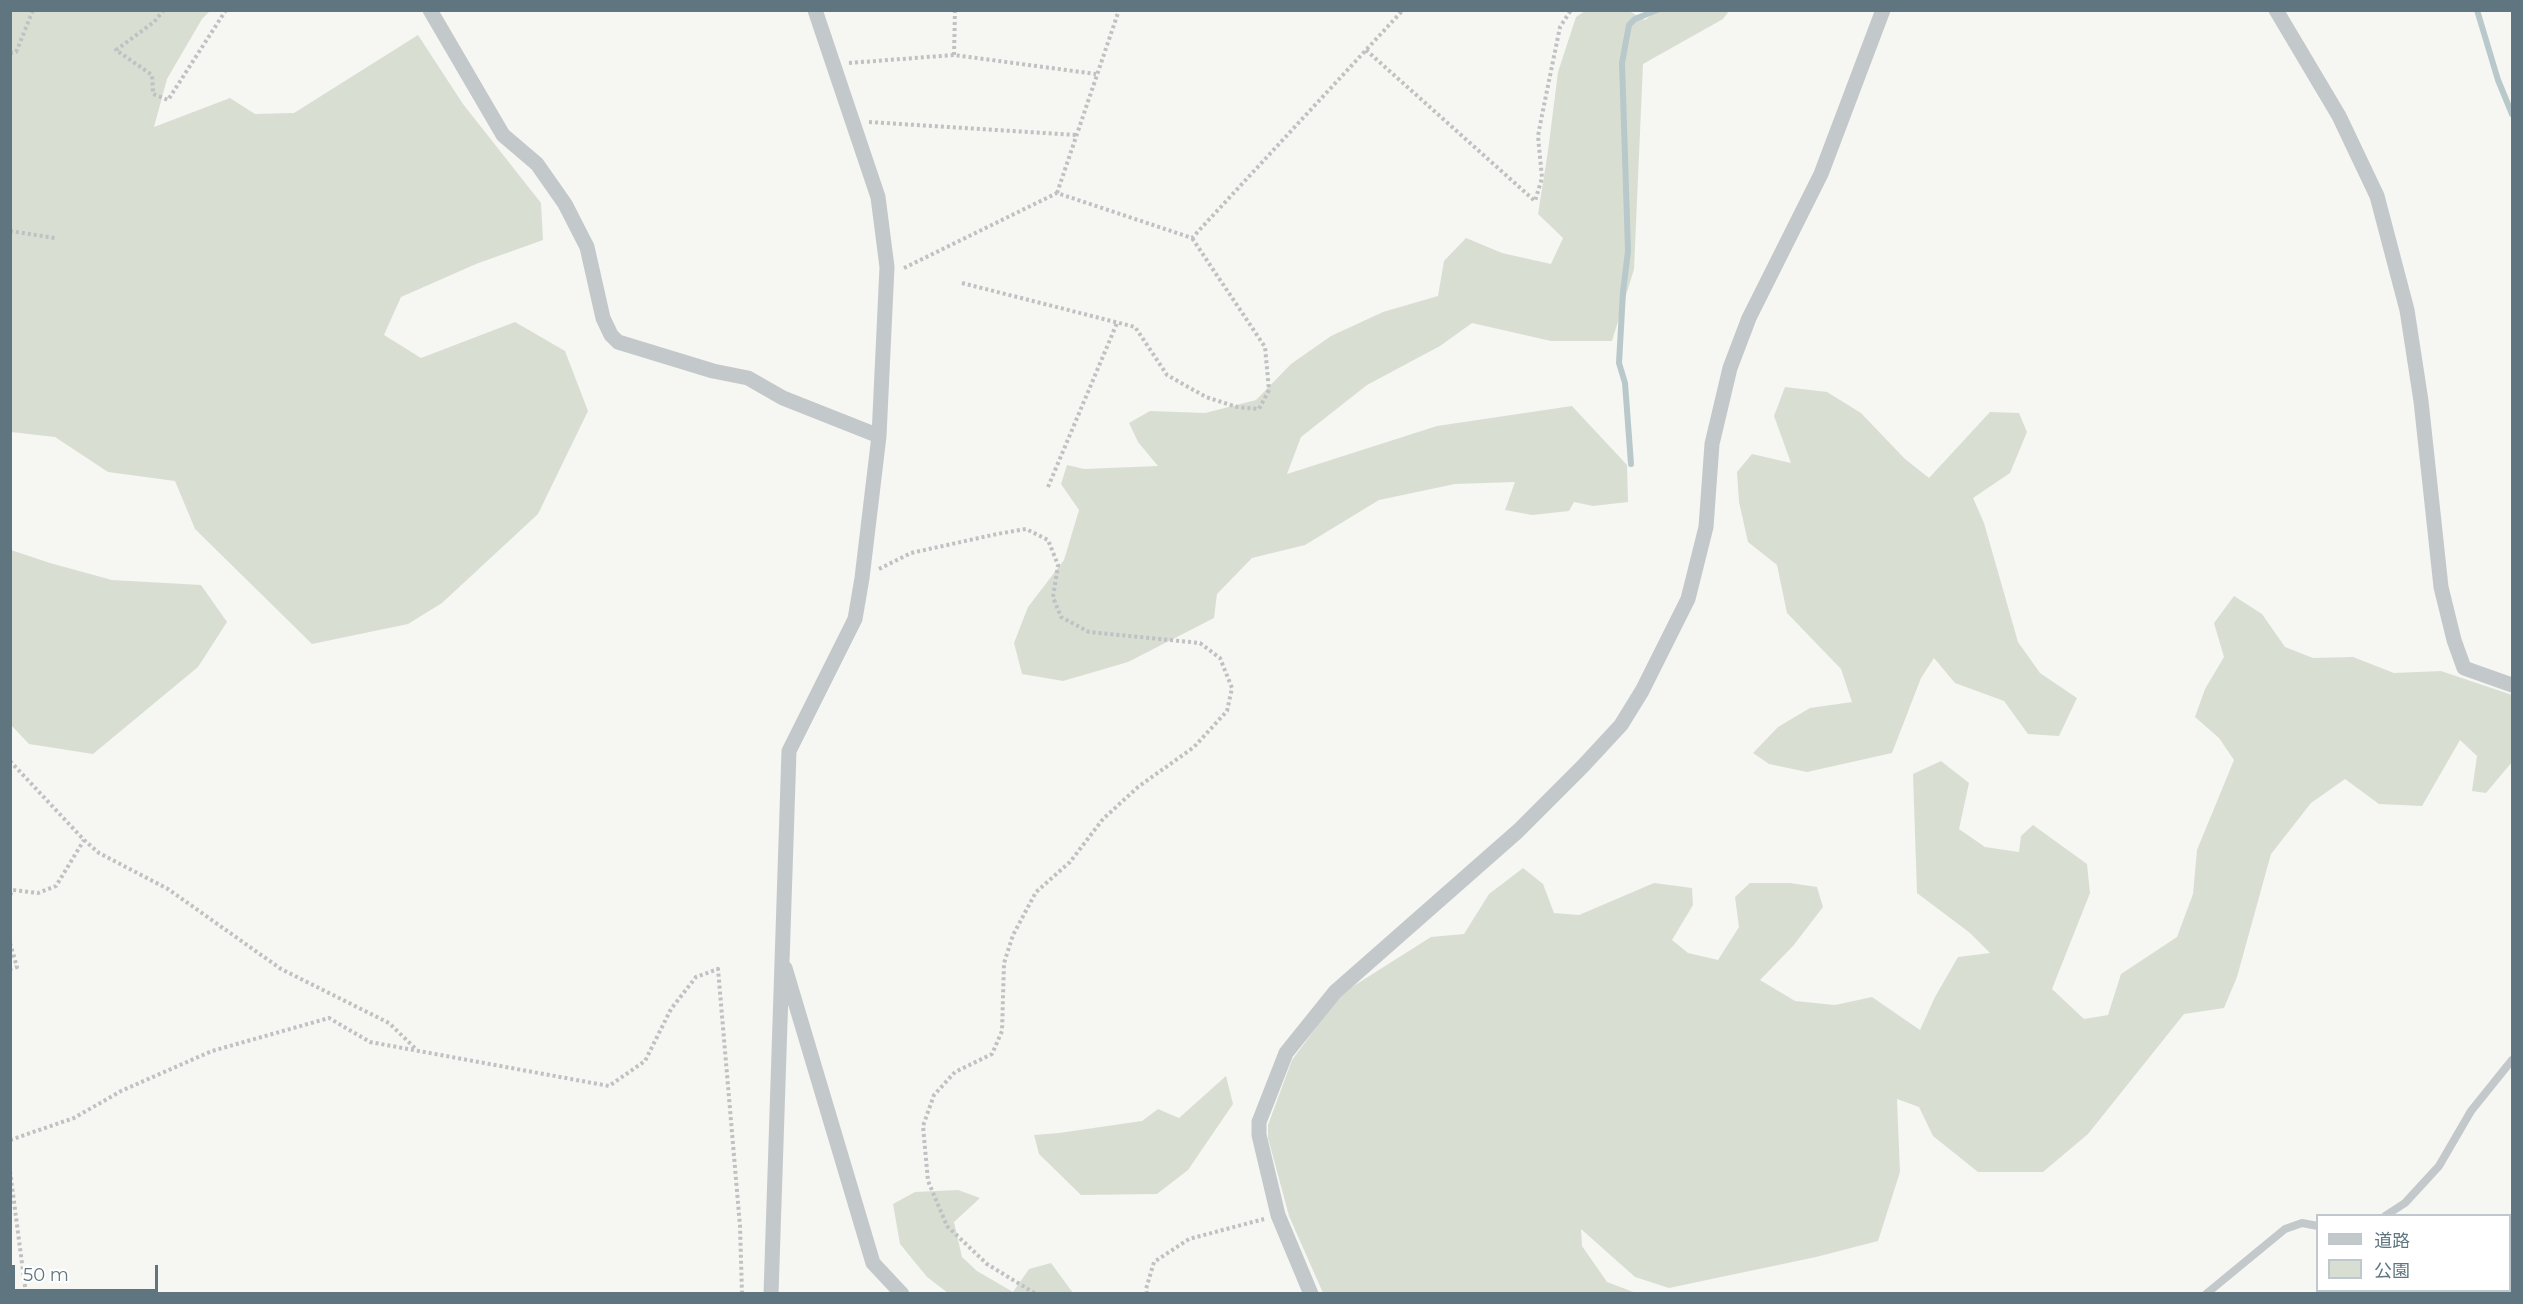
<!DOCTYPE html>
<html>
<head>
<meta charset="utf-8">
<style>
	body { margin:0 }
	#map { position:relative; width:2523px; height:1304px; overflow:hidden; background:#f6f6f3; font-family:Montserrat,"Noto Sans JP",sans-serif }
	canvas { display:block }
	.frame { position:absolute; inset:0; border:12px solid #5f7680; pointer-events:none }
	.legend { position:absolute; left:2316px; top:1214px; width:195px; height:78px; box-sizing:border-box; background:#fff; border:2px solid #bfc8cc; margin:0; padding:8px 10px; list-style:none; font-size:18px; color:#5f7680 }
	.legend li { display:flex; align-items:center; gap:12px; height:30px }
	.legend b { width:30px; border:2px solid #bfc8cc }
	.scale { position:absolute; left:12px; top:1265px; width:146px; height:27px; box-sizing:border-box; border:3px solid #5f7680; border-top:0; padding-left:8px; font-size:18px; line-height:21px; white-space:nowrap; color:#5f7680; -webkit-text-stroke:4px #fff; paint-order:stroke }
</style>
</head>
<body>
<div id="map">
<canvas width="2523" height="1304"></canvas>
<div class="frame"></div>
<ul class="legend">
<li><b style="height:8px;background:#c3c8cb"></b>道路</li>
<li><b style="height:16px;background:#d9ded3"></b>公園</li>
</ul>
<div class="scale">50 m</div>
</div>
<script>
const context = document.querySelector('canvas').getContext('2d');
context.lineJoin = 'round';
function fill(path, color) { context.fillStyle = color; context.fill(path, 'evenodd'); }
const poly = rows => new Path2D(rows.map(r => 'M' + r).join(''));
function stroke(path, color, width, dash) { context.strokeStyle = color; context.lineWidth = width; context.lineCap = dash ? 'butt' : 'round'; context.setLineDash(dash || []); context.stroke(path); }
fill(poly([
	[11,10,210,11,202,19,167,79,154,127,230,98,255,114,294,113,418,35,463,104,541,203,543,240,476,264,401,297,384,335,421,358,515,322,565,351,588,411,538,514,442,603,408,624,312,644,195,529,175,481,108,472,55,437,11,432],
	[1585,11,1629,11,1645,20,1657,11,1729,11,1723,19,1643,64,1634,269,1612,341,1551,341,1472,323,1440,346,1367,385,1301,437,1287,474,1437,426,1572,406,1627,465,1628,502,1593,506,1574,502,1569,511,1532,515,1505,510,1515,482,1455,484,1379,500,1305,545,1252,558,1217,594,1214,618,1128,662,1063,681,1022,674,1014,643,1028,607,1064,560,1079,510,1061,484,1067,465,1084,469,1158,466,1138,442,1129,423,1150,411,1205,413,1256,400,1291,364,1331,336,1383,312,1438,296,1444,261,1466,238,1502,253,1551,264,1563,238,1538,214,1548,151,1558,72,1576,17],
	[1785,387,1827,392,1861,413,1905,459,1929,478,1990,412,2019,413,2027,432,2010,473,1973,498,1984,523,2018,642,2040,673,2077,698,2059,736,2028,734,2004,701,1955,683,1934,658,1921,678,1892,753,1807,772,1769,764,1753,753,1778,727,1810,708,1852,702,1841,669,1787,613,1777,565,1748,542,1739,502,1737,472,1752,454,1791,463,1774,416],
	[11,550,50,563,112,580,201,585,227,622,198,667,93,754,29,744,11,725],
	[2234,596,2262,614,2285,647,2313,658,2353,657,2394,673,2441,671,2512,695,2512,762,2486,793,2472,791,2477,756,2460,740,2422,806,2379,804,2345,779,2311,803,2271,854,2237,977,2224,1008,2184,1014,2088,1134,2043,1172,1978,1172,1933,1136,1919,1107,1897,1099,1900,1172,1878,1241,1816,1257,1669,1288,1635,1277,1581,1229,1582,1246,1607,1282,1636,1293,1323,1293,1289,1216,1268,1138,1268,1125,1292,1060,1341,994,1431,937,1464,934,1489,894,1523,868,1543,884,1554,913,1579,915,1654,883,1692,888,1693,905,1672,940,1688,953,1718,960,1739,927,1735,897,1750,883,1790,883,1817,887,1823,907,1793,946,1760,980,1795,1001,1835,1005,1872,997,1920,1030,1935,997,1958,957,1990,953,1970,933,1917,893,1913,774,1941,761,1969,783,1959,829,1985,847,2019,852,2021,836,2033,825,2087,864,2090,893,2052,989,2084,1019,2108,1015,2121,974,2177,937,2193,894,2197,850,2234,760,2219,738,2195,717,2205,689,2224,657,2214,623],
	[1226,1076,1233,1104,1188,1170,1157,1194,1081,1195,1039,1154,1034,1135,1059,1133,1142,1121,1158,1109,1179,1118],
	[958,1190,980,1198,954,1222,962,1257,977,1271,1013,1292,1029,1269,1051,1263,1073,1293,948,1293,927,1277,900,1244,893,1204,915,1192]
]), '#d9ded3');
stroke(poly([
	[2477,10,2498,80,2512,114],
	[1631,464,1625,383,1619,363,1623,292,1628,251,1622,63,1629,25,1635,19,1657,10]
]), '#b9c8ca', 6);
stroke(poly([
	[164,10,154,22,116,50,152,75,153,94,168,100,226,10],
	[1366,50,1535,201,1542,178,1538,136,1542,115,1560,27,1571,10],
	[10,53,16,52,19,45,33,10],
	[954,55,955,10],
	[849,63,954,55,1096,74],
	[869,122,1076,135],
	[1057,193,1119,10],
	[10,231,55,238],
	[904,268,1057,193,1192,238,1403,10],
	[962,283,1135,327,1167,375,1206,397,1237,407,1259,409,1269,390,1265,347,1192,238],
	[1048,487,1117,323],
	[879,569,911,553,997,534,1026,529,1048,540,1058,565,1053,597,1061,617,1089,632,1200,643,1220,658,1232,688,1227,711,1194,747,1138,787,1103,819,1070,862,1036,892,1013,935,1004,963,1002,1031,992,1054,955,1072,934,1095,923,1126,928,1181,947,1226,987,1264,1036,1294],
	[10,761,84,840,99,853,168,889,281,969,389,1023,417,1050],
	[10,895,13,890,38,893,56,886,84,840],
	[10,943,17,967,10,969],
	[10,1140,74,1118,121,1091,212,1051,329,1018,370,1042,609,1086,645,1061,671,1009,696,977,718,969,740,1226,742,1294],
	[10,1171,26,1294],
	[1147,1294,1146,1289,1154,1262,1189,1239,1264,1219]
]), '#bfc1c3', 4, [3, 3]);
stroke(poly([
	[2385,1216,2405,1203,2439,1166,2471,1111,2512,1060],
	[2206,1294,2285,1229,2302,1223,2318,1226]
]), '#c3c8cb', 8);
stroke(poly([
	[430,10,503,135,537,164,565,204,587,247,603,318,611,335,618,342,713,371,748,378,783,398,879,436],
	[2276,10,2339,116,2377,196,2407,310,2421,401,2441,587,2454,640,2464,668,2512,685],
	[785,968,873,1263,902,1294],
	[771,1294,789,751,855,619,862,578,879,436,887,267,878,197,815,10],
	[1311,1294,1278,1215,1259,1135,1259,1122,1286,1053,1335,992,1518,831,1583,766,1621,725,1642,691,1688,599,1706,527,1712,444,1730,368,1749,318,1821,174,1883,10]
]), '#c3c8cb', 15);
</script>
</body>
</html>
